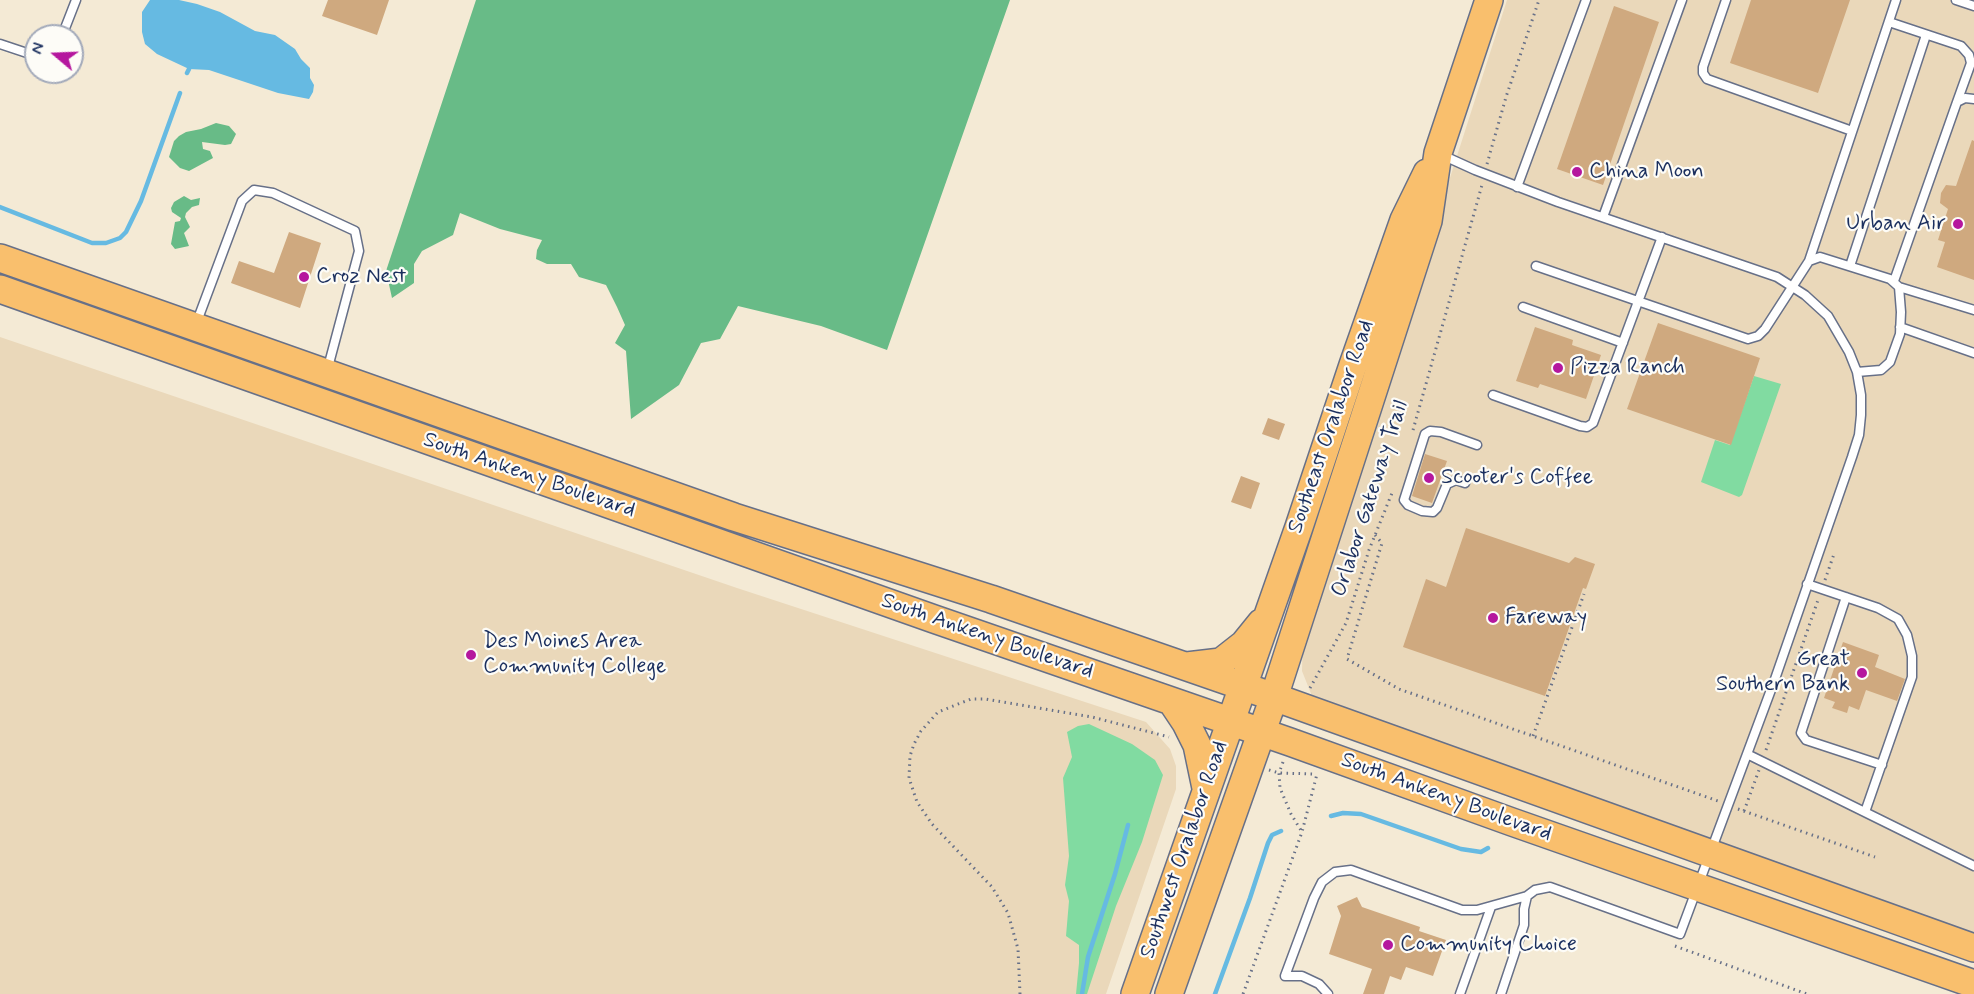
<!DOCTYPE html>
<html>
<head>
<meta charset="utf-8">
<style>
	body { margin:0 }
	#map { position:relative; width:1974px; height:994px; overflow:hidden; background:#f4ead5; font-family:Mynerve,sans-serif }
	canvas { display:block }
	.north { position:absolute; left:24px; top:24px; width:60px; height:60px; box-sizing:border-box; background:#fdfcf7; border:2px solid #a3aaba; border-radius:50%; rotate:289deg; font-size:16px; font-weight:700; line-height:24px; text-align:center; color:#1b2f5e }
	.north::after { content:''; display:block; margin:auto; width:21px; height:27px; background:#b5179e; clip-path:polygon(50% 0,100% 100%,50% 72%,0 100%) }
</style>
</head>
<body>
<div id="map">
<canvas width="1974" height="994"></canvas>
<div class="north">N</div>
</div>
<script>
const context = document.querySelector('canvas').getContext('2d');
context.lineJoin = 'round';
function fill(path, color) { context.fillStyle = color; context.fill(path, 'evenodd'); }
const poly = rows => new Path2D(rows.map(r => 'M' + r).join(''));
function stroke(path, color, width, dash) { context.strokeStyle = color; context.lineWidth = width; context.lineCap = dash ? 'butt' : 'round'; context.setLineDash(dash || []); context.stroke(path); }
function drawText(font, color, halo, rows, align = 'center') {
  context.font = font + ' Mynerve,sans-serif'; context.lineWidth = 4.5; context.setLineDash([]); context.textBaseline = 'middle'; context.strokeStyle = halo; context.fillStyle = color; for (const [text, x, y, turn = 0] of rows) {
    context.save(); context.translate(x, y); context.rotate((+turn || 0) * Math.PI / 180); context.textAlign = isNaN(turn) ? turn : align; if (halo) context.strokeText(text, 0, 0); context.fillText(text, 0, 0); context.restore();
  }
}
fill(poly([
	[1507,0,1974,0,1974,938,1339,714,1312,696,1302,671,1303,636],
	[0,337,737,588,1146,722,1170,749,1176,766,1176,789,1106,994,0,994]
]), '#ead8ba');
fill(poly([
	[1754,376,1781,384,1742,495,1739,497,1701,482,1715,440,1730,445],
	[1089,724,1132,744,1155,760,1163,775,1142,842,1116,906,1087,994,1076,994,1079,963,1079,945,1066,936,1069,901,1065,885,1069,856,1063,778,1072,757,1067,732,1078,726]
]), '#81dba1');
fill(poly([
	[476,0,1010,0,887,350,821,326,738,306,720,339,701,343,679,385,631,419,626,351,615,343,625,325,617,307,606,285,579,277,571,264,547,264,536,259,537,250,542,240,500,229,460,213,453,235,422,251,414,264,414,283,392,298,386,271],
	[216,123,229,126,236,134,231,144,225,145,202,142,203,149,210,151,213,158,189,171,180,168,169,157,174,141,179,136,186,132,201,129],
	[184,196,191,200,200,198,199,205,192,207,186,213,185,217,190,227,184,233,189,246,175,249,171,244,175,222,180,221,181,218,172,212,171,208,174,202]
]), '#68bb87');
fill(poly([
	[150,0,179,0,197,4,220,12,255,31,275,35,295,49,301,59,310,68,310,78,314,85,313,92,309,99,278,93,209,70,189,69,157,54,145,44,142,32,142,12]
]), '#66bae2');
stroke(poly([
	[187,73,189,69],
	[0,207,92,243,106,243,120,238,126,232,141,201,180,93],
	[1331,816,1343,813,1361,814,1461,849,1481,852,1488,848],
	[1082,994,1088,957,1115,874,1128,825],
	[1215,994,1250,898,1268,843,1272,835,1281,831]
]), '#66bae2', 4.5);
fill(poly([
	[328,0,389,0,377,35,322,16],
	[1751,0,1850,0,1818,93,1730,63],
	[1614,6,1659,22,1603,185,1557,169],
	[1972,140,1974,141,1974,280,1937,267,1945,242,1938,240,1948,209,1940,203,1941,193,1946,185,1956,186],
	[289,232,321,243,300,308,231,283,239,261,274,273],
	[1658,323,1760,358,1731,445,1627,409],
	[1535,327,1573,340,1572,345,1601,355,1586,399,1540,384,1538,388,1516,381],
	[1268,418,1285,424,1279,440,1262,434],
	[1425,454,1447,461,1432,503,1412,496],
	[1241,476,1260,483,1251,509,1231,502],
	[1466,528,1569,563,1575,557,1595,564,1586,589,1583,588,1545,696,1403,647,1426,579,1446,587],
	[1843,642,1879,655,1875,667,1905,679,1897,701,1866,690,1859,710,1849,706,1847,713,1832,708,1835,702,1824,698],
	[1357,897,1362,907,1420,927,1419,931,1446,940,1433,976,1406,967,1401,980,1390,976,1384,994,1363,994,1372,969,1329,954,1341,916,1337,906]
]), '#cfa97f');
const lane = poly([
	[1726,0,1703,67,1703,73,1707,79,1852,131],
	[1956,0,1974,6],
	[1889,22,1961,46,1969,55,1971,63,1957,102],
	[62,36,76,0],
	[0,44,36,56],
	[1442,155,1475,170,1558,202,1777,277,1805,295,1828,316,1849,352,1857,372,1861,395,1861,415,1859,435,1852,457,1775,679,1680,934,1550,887,1535,890,1527,896,1524,909,1524,925,1501,994],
	[1517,187,1586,0],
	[1603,217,1682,0],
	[1809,261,1896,0],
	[1536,266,1748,339,1758,336,1765,329,1809,261,1820,257,1890,279,1899,287,1901,312,1900,334,1890,362,1881,370,1857,372],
	[1850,266,1926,35],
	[1894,281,1957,102,1965,98,1974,99],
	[1899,287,1974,310],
	[1523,307,1623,343],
	[196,324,242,201,254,190,273,193,355,231,359,251,327,371],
	[1900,327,1974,353],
	[1493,395,1580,426,1587,427,1593,423,1662,237],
	[1465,483,1456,480,1447,484,1437,508,1433,512,1422,511,1408,505,1404,500,1425,434,1430,431,1441,432,1477,445],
	[1807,584,1878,608,1898,619,1907,635,1912,656,1912,677,1865,812],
	[1846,597,1801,733,1806,740,1882,765],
	[1747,754,1974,866],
	[1328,994,1319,984,1302,976,1285,976,1314,898,1322,882,1335,872,1351,870,1462,910,1477,910,1527,896],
	[1460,994,1491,907]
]);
const primary = poly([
	[0,258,734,517,991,599,1274,697,1974,948],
	[0,289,934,619,1290,742,1512,822,1974,984],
	[1187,666,1221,662,1244,644,1261,623],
	[1172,702,1186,723,1197,745,1206,788],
	[1135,994,1299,527,1353,365,1404,220,1427,173],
	[1169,994,1274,697,1428,221,1438,153,1489,0]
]);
stroke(lane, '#677088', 11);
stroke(primary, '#677088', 30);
stroke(poly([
	[1487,164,1506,97,1539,0],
	[1413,430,1482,185],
	[1375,535,1382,543,1347,659,1399,689,1718,801],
	[1825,580,1834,554],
	[1310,688,1346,623,1369,550,1392,493],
	[1533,736,1584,594],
	[1766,750,1818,600],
	[1283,762,1279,773,1280,788,1291,814,1302,832],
	[1269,770,1279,773,1313,774],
	[1738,809,1875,857],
	[1744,811,1759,770],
	[1675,946,1807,994],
	[1020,994,1018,949,1008,913,992,887,932,824,917,802,909,778,910,756,914,744,921,731,938,712,971,699,985,699,1092,717,1169,737],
	[1243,994,1302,832,1317,774]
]), '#677088', 3, [1.5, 4.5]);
stroke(lane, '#fff', 8);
stroke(primary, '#f9bf6d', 27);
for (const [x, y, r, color] of [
	[1577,172,6,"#b5179e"],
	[1958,224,6,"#b5179e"],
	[304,277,6,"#b5179e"],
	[1558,368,6,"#b5179e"],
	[1429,478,6,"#b5179e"],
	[1493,618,6,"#b5179e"],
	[471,655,6,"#b5179e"],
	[1862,673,6,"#b5179e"],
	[1388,945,6,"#b5179e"]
]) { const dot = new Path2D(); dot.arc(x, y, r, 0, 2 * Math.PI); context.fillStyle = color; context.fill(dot); stroke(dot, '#fdfcf7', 2); }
drawText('22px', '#1b2f5e', '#fdfcf7', [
	["China Moon",1589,172],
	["Urban Air",1946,224,"right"],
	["Croz Nest",316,277],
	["Pizza Ranch",1570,368],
	["Scooter's Coffee",1441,478],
	["Fareway",1505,618],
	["Des Moines Area",483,642],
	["Community College",483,667],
	["Great",1850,660,"right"],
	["Southern Bank",1850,685,"right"],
	["Community Choice",1400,945]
], 'left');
drawText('22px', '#1b2f5e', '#fdfcf7', [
	["Southeast Oralabor Road",1332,427,-71],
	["South Ankeny Boulevard",529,476,19],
	["Orlabor Gateway Trail",1371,499,-72],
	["South Ankeny Boulevard",987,637,19],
	["South Ankeny Boulevard",1446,798,20],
	["Southwest Oralabor Road",1185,850,-71]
]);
</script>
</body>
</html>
